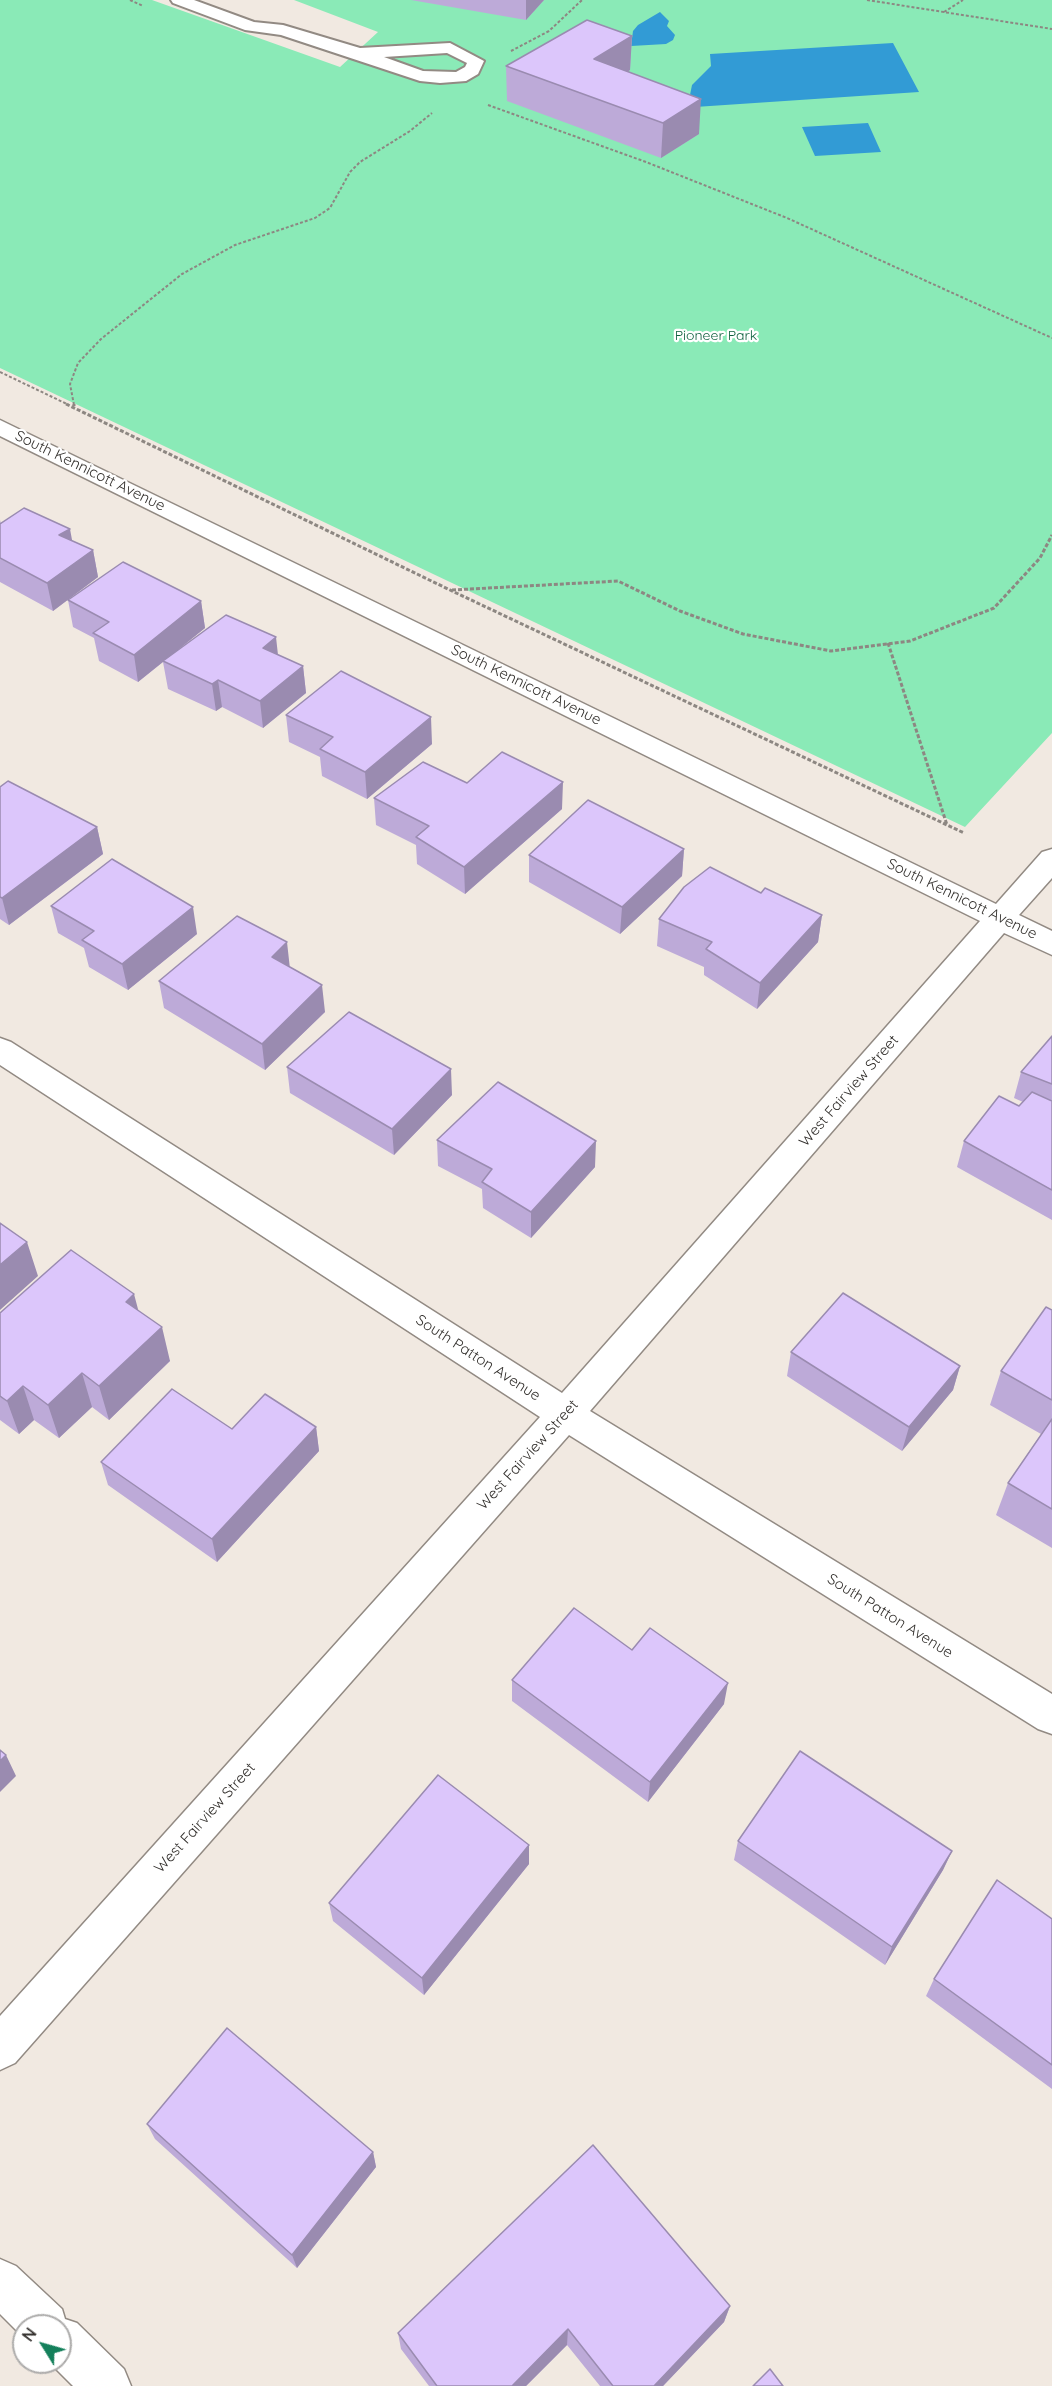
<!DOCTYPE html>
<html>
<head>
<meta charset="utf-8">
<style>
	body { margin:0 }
	#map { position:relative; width:1052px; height:2386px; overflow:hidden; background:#f1e9e1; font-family:Quicksand,sans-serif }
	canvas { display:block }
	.north { position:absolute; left:12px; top:2314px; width:60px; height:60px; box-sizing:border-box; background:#fff; border:2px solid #adacab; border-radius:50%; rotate:307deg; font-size:16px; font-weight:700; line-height:24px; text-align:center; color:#33302d }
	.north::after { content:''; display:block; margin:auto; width:21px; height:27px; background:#14805b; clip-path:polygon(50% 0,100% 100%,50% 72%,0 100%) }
</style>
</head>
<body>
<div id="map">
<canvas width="1052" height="2386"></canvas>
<div class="north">N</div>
</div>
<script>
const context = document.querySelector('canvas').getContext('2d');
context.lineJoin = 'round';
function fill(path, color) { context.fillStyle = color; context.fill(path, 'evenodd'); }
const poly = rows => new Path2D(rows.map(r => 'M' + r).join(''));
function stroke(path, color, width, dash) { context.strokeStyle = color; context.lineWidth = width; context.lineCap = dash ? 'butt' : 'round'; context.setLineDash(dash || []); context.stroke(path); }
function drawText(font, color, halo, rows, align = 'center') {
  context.font = font + ' Quicksand,sans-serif'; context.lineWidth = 4.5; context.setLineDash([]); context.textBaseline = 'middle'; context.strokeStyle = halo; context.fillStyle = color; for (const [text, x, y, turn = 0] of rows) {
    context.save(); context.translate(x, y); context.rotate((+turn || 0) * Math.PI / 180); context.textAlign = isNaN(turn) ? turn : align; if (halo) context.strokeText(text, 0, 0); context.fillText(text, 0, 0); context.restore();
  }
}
fill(poly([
	[0,0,152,0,340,67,378,32,294,0,1052,0,1052,733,965,827,0,368]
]), '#8aeab7');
fill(poly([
	[660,12,669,21,667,26,675,35,673,40,666,44,631,46,633,31,638,25],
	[893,43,919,92,695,107,690,95,692,85,711,66,710,54],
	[868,123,881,152,815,156,802,127]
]), '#329bd5');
const lane = poly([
	[171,0,194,0,254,22,283,25,360,48,450,43,484,61,478,74,466,81,440,83,420,81,281,35,245,30,173,3,171,0],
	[447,53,467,63,465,67,456,72,423,71,384,57,447,53]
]);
const street = poly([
	[0,420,996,904,1042,852,1052,849,1052,878,1019,915,1052,931,1052,955,1004,933,590,1411,1052,1694,1052,1734,1038,1729,569,1435,15,2063,0,2070,0,2016,540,1417,0,1065,0,1038,11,1042,562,1393,980,921,0,436,0,420],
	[0,2259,16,2266,62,2309,65,2319,77,2323,124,2369,131,2386,73,2386,49,2362,60,2362,60,2326,24,2326,24,2338,0,2314,0,2259]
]);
stroke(lane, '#928a83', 4);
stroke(street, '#928a83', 3);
stroke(poly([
	[130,0,143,6],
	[867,0,1052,29],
	[944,12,963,0],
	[511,51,549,31,582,0],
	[488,105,646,162,787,218,1052,338],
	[0,372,69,405],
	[74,405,70,384,78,363,101,339,182,274,235,245,315,218,330,208,350,172,360,162,410,131,432,113]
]), '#8d8782', 2, [3, 2]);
stroke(poly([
	[66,404,450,590,964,833],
	[74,404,74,406],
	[452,590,618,581,680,611,743,634,831,651,910,641,994,608,1040,558,1052,535],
	[888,643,947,825]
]), '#8d8782', 3, [4, 2]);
fill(lane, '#fff');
fill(street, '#fff');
fill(poly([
	[411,0,544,0,526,20],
	[632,36,630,70,628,72,699,134,661,158,507,101,506,66],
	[0,520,1,524,72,541,93,550,98,577,53,611,0,582],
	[68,600,201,601,205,628,173,654,278,655,303,666,306,693,263,728,222,707,216,711,168,689,163,662,138,682,99,661,94,638,73,627],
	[286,715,432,744,367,799,322,776,320,757,289,742],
	[467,783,562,809,465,894,417,864,416,845,376,825,374,798],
	[0,787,97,827,103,854,9,925,0,919],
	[684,849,682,876,620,934,529,882,529,855],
	[761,893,822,915,818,942,757,1009,704,975,704,967,657,946,659,919],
	[51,906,197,934,128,990,89,967,84,948,58,933],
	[290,967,325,1012,265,1070,164,1008,159,981],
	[1052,1036,1052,1220,957,1167,964,1141,1019,1106,1023,1102,1014,1098,1021,1072],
	[287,1067,452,1095,394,1155,290,1093],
	[437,1140,595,1167,531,1238,483,1208,482,1189,438,1166],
	[1052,1310,1052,1548,996,1515,1008,1483,1041,1434,990,1405,1001,1371],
	[138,1311,170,1361,109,1420,92,1407,59,1438,34,1420,19,1434,0,1420,0,1313],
	[791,1352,960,1366,953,1390,902,1451,787,1376],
	[316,1427,319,1451,217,1562,108,1485,101,1462,232,1429],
	[632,1650,724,1704,648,1802,512,1701,512,1680],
	[738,1841,952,1851,943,1870,885,1965,734,1860],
	[529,1845,529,1864,424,1995,333,1921,329,1903],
	[1052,1919,1052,2089,926,1996,934,1979],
	[147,2124,373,2152,376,2167,297,2268,155,2139],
	[730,2306,724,2322,663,2386,600,2386,567,2345,526,2386,429,2386,401,2349,398,2333]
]), '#bdaad8');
fill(poly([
	[526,0,544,0,526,20],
	[632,36,630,70,593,93,594,59],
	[701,99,699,134,661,158,663,123],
	[70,529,75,556,59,535],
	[93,550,98,577,53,611,47,583],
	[201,601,205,628,138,682,134,655],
	[276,637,279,664,263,648],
	[303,666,306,693,263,728,260,701],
	[218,680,222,707,216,711,212,684],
	[431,717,432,744,367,799,365,772],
	[563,782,562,809,465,894,464,867],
	[97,827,103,854,9,925,2,898],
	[684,849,682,876,620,934,622,907],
	[193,907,197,934,128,990,122,964],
	[822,915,818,942,757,1009,760,983],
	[287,942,290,969,272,957],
	[322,985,325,1012,265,1070,262,1044],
	[451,1069,452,1095,394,1155,392,1129],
	[596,1141,595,1167,531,1238,531,1212],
	[27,1242,38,1276,0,1310,0,1265],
	[134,1294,143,1328,126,1302],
	[162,1327,170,1361,109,1420,99,1386],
	[960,1366,953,1390,902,1451,909,1427],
	[82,1373,92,1407,59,1438,48,1405],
	[23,1386,34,1420,19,1434,7,1401],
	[316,1427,319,1451,217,1562,212,1539],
	[728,1683,724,1704,648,1802,650,1782],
	[6,1755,16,1776,0,1792,0,1761],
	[529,1845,529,1864,424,1995,422,1978],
	[952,1851,943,1870,885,1965,892,1947],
	[373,2152,376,2167,297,2268,292,2255],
	[730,2306,724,2322,663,2386,654,2386],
	[568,2329,567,2345,526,2386,512,2386]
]), '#9a8bb0');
const building = poly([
	[587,20,632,36,594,59,701,99,663,123,506,66,587,20],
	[24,508,70,529,59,535,93,550,47,583,0,558,0,524,24,508],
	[123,562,201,601,134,655,93,633,109,622,68,600,123,562],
	[226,615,276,637,263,648,303,666,260,701,218,680,212,684,163,661,226,615],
	[341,671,431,717,365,772,320,749,333,737,286,715,341,671],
	[502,752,563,782,464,867,416,837,429,826,374,798,423,762,467,783,502,752],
	[8,781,97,827,2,898,0,897,0,787,8,781],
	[588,800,684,849,622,907,529,855,588,800],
	[112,859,193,907,122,964,82,940,94,931,51,906,112,859],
	[710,867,761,893,765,888,822,915,760,983,706,949,712,942,659,919,684,887,710,867],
	[237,916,287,942,272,957,322,985,262,1044,159,981,237,916],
	[349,1012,451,1069,392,1129,287,1067,349,1012],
	[1052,1036,1052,1084,1021,1072,1052,1036],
	[498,1082,596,1141,531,1212,482,1182,492,1169,437,1140,498,1082],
	[1032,1092,1052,1101,1052,1190,964,1141,999,1096,1019,1106,1032,1092],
	[0,1223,27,1242,0,1265,0,1223],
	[71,1250,134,1294,126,1302,162,1327,99,1386,82,1373,48,1405,23,1386,7,1401,0,1396,0,1313,71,1250],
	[843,1293,960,1366,909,1427,791,1352,843,1293],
	[1046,1307,1052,1310,1052,1400,1001,1371,1046,1307],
	[172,1389,232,1429,265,1394,316,1427,212,1539,101,1462,172,1389],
	[1052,1419,1052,1509,1008,1483,1052,1419],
	[574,1608,632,1650,650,1628,728,1683,650,1782,512,1680,574,1608],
	[0,1750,6,1755,0,1761,0,1750],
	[800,1751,952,1851,892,1947,738,1841,800,1751],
	[438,1775,529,1845,422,1978,329,1903,438,1775],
	[997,1880,1052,1919,1052,2065,934,1979,997,1880],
	[227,2028,373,2152,292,2255,147,2124,227,2028],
	[593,2145,730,2306,654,2386,613,2386,568,2329,512,2386,437,2386,398,2333,593,2145],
	[770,2369,783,2386,753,2386,770,2369]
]);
fill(building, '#dcc6fb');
stroke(building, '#9a8bb0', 1.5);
drawText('14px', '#0f613f', '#fff', [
	["Pioneer Park",716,336]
]);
drawText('15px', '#33302d', '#fff', [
	["South Kennicott Avenue",90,471,26],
	["South Kennicott Avenue",526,685,26],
	["South Kennicott Avenue",962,899,26],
	["West Fairview Street",849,1091,-49],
	["South Patton Avenue",478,1358,33],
	["West Fairview Street",528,1455,-48],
	["South Patton Avenue",890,1616,32],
	["West Fairview Street",205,1818,-48]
]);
</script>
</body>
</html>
